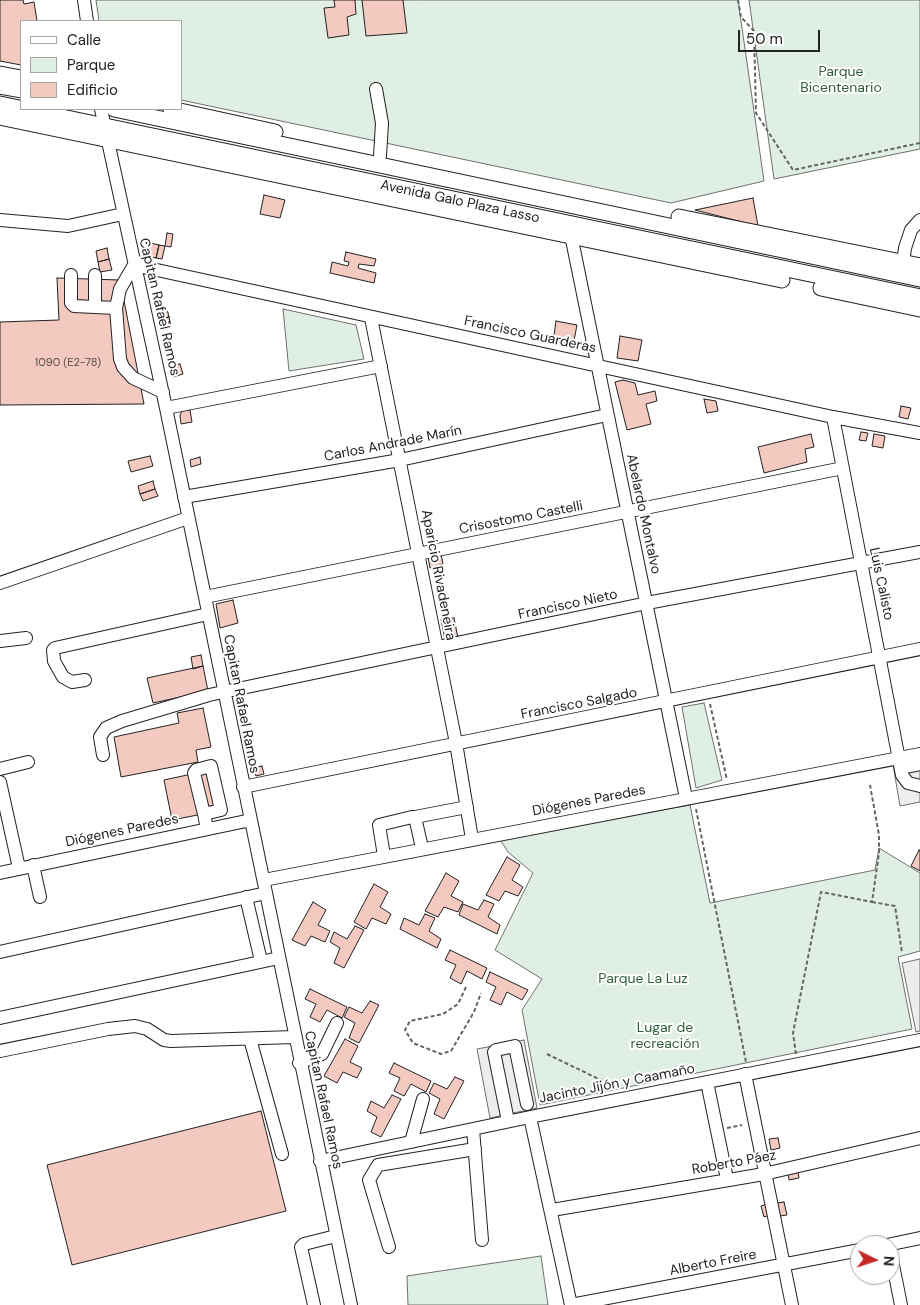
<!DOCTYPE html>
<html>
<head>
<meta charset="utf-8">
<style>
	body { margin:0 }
	#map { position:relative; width:920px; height:1305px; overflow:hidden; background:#fff; font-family:"DM Sans",sans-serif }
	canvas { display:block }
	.legend { position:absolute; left:20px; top:20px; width:162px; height:90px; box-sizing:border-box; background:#fff; border:1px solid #a7a7a7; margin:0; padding:6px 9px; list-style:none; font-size:15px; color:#222 }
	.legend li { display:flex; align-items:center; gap:10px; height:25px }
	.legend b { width:25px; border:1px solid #a7a7a7 }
	.north { position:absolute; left:850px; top:1235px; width:50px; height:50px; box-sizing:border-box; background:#fff; border:1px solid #a7a7a7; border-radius:50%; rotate:94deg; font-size:14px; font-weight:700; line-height:20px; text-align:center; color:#222 }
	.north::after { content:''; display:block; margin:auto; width:18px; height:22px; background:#c62828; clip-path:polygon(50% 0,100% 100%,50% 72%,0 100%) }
	.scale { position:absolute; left:738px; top:30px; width:82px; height:22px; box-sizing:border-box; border:2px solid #222; border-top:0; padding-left:6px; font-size:15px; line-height:18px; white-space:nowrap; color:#222; -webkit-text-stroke:4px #fff; paint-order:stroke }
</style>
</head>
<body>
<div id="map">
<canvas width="920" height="1305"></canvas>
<ul class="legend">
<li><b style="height:6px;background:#fff"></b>Calle</li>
<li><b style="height:14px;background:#e0efe3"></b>Parque</li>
<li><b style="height:14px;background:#f3c9c0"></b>Edificio</li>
</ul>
<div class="north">N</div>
<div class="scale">50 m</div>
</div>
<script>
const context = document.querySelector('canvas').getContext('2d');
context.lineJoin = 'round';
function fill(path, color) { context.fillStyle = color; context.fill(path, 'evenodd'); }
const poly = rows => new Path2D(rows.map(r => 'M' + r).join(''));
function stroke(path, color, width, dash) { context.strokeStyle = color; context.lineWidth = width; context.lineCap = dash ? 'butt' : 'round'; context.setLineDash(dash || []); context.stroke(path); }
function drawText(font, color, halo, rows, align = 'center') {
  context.font = font + ' "DM Sans",sans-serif'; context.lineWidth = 4; context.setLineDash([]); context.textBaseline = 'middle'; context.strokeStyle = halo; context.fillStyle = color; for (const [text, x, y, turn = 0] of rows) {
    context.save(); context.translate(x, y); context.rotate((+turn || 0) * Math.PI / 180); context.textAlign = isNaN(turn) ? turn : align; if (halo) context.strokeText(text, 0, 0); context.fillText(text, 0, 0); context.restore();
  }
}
const green = poly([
	[96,0,738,0,764,181,671,203,181,100,181,21,99,21,96,0],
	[749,0,920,0,920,149,774,179,749,0],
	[283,309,356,325,364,359,289,371,283,309],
	[704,703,722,780,696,788,682,707,704,703],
	[690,805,710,903,875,870,879,848,920,873,920,951,898,957,912,1029,540,1105,522,1010,542,979,495,950,533,873,508,852,499,838,690,805],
	[541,1256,548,1305,408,1305,407,1276,541,1256]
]);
fill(green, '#e0efe3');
stroke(green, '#6f6f6f', 1);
const parking = poly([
	[920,760,920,802,900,806,893,765,920,760],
	[920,959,920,1031,916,1032,902,963,920,959],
	[524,1040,537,1108,490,1118,477,1049,524,1040]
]);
fill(parking, '#ededed');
stroke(parking, '#6f6f6f', 1);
const building = poly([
	[0,0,23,0,24,4,34,2,37,21,21,21,21,65,0,61,0,0],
	[334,0,355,0,356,14,347,17,349,35,328,38,324,8,335,7,334,0],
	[362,0,403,0,407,33,366,36,362,0],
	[264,195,285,200,280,218,260,214,264,195],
	[753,198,758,226,695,210,753,198],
	[167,233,173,234,171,247,165,246,167,233],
	[146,242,159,245,156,258,151,257,146,242],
	[159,245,165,246,162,259,156,258,159,245],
	[107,248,109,259,98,262,96,251,107,248],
	[346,252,376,259,374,266,359,264,358,268,376,273,374,283,330,273,332,262,348,266,349,262,344,261,346,252],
	[109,259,112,270,100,272,98,262,109,259],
	[57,278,120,280,144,404,0,405,0,322,59,320,57,278],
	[167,309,169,317,159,319,158,311,167,309],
	[169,317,170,322,160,324,159,319,169,317],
	[556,321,577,325,573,346,553,342,556,321],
	[170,322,171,328,161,330,160,324,170,322],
	[620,336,642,340,638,361,617,358,620,336],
	[180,364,183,374,173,377,170,366,180,364],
	[623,380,635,383,638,395,655,391,657,401,646,404,651,424,627,430,615,382,623,380],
	[704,399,716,401,718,411,707,413,704,399],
	[901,406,911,408,908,419,899,417,901,406],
	[190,410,192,422,181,424,180,415,182,411,190,410],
	[861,432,868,433,866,441,859,440,861,432],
	[811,434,814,447,805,449,807,462,764,473,758,447,811,434],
	[874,434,885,436,883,448,872,446,874,434],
	[150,456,153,466,131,472,128,461,150,456],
	[200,457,201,464,191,467,190,460,200,457],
	[153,481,155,489,140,494,138,486,153,481],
	[155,489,158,496,143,501,140,494,155,489],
	[441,554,443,564,430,568,428,557,441,554],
	[233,600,238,623,220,628,216,604,233,600],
	[454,618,458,638,445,640,441,619,454,618],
	[201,655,203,666,193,669,191,657,201,655],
	[203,666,208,691,153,703,147,678,203,666],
	[203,708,211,747,196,750,198,762,121,777,114,737,179,723,177,713,203,708],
	[262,766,264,774,256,776,254,768,262,766],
	[215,769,223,810,172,820,164,780,215,769],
	[919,850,920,850,920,871,911,866,919,850],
	[507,857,520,865,512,880,523,887,518,896,505,891,499,901,486,895,507,857],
	[446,873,459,881,451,896,463,902,458,912,444,907,438,917,425,911,446,873],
	[374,884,388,892,380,907,391,914,386,924,372,918,366,929,354,922,374,884],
	[484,900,494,904,488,917,500,925,497,934,459,915,463,904,478,910,484,900],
	[313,902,326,910,318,925,330,931,325,942,311,936,305,946,292,940,313,902],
	[425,914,435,918,429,931,441,939,437,948,400,929,404,918,419,925,425,914],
	[355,926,364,930,344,968,334,963,340,948,330,942,334,932,347,939,355,926],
	[450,950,487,968,482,979,467,971,461,984,450,978,456,965,445,960,450,950],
	[490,972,528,990,522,1000,507,992,501,1005,490,1000,496,987,486,982,490,972],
	[310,989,347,1007,342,1018,327,1010,320,1022,310,1017,316,1004,305,999,310,989],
	[370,1001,379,1005,359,1043,349,1038,355,1023,344,1017,349,1007,362,1013,370,1001],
	[345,1039,358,1046,350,1062,362,1068,357,1078,343,1072,337,1083,324,1076,345,1039],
	[394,1063,431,1081,426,1092,411,1084,404,1096,394,1091,400,1078,389,1073,394,1063],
	[455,1077,464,1081,444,1119,434,1114,440,1099,429,1093,434,1083,447,1089,455,1077],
	[392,1095,401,1099,381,1137,371,1132,377,1117,367,1111,371,1101,384,1108,392,1095],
	[261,1111,286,1211,72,1265,47,1165,261,1111],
	[778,1138,780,1148,771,1150,769,1139,778,1138],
	[798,1171,799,1178,789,1180,788,1173,798,1171],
	[784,1202,787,1215,780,1216,777,1203,784,1202],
	[767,1204,770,1215,764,1217,761,1206,767,1204]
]);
fill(building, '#f3c9c0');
stroke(building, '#222', 1);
const minor = poly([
	[84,0,87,21],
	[376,89,382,123,380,156],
	[101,109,166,408,351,1305],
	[0,220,68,226,123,214],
	[571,235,686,798],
	[903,263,905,248,911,230,920,220],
	[71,275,71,303,74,306,116,308],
	[95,306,95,275],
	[371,318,456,743,472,839],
	[163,392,133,378,123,367,120,359,116,308,120,289,134,265,833,417,920,433],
	[166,408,381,366],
	[833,417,902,775,908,783,920,786],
	[184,497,400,460,607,415],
	[0,583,188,518],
	[205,597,843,468],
	[0,641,26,638],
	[85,680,72,682,63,677,54,661,53,650,55,648,208,614],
	[103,755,100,737,106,728,122,721,209,695,647,603,920,552],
	[901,768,920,764],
	[0,769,28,762],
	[0,782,19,868],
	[243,787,920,649],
	[204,814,221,810,211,766,196,770,194,773,204,814,207,829],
	[415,817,467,807],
	[384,856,379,825,412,817,415,817,422,848],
	[33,865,40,897],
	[0,873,251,820],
	[264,880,920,754],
	[246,897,261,961],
	[0,952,266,893],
	[0,1018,279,958],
	[250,1039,282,1154],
	[0,1051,108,1029,135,1026,147,1029,164,1040,171,1041,294,1037],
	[299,1063,322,1054,337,1023],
	[745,1074,792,1305],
	[707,1082,727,1179],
	[530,1117,571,1305,860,1250],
	[508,1121,494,1052,496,1050,515,1046,527,1104],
	[473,1129,482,1240],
	[411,1142,423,1099],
	[320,1161,530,1117,920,1040],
	[552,1210,764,1174,920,1138],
	[887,1245,920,1238],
	[389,1247,369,1180,378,1165,475,1149],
	[890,1250,901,1305],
	[314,1305,301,1247,304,1244,336,1236]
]);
const major = poly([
	[0,74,21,78],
	[0,86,21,90],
	[0,104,920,297],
	[114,109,920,279],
	[171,109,275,132],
	[0,117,782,280],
	[679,217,920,266],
	[821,288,920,309]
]);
stroke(minor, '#222', 14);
stroke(major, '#222', 17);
stroke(poly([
	[738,0,741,17,754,31,756,113,793,170,920,143],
	[710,704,727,780],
	[696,809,746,1062],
	[872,902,895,906,902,953],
	[466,987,458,1004,443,1014,410,1021,405,1030,413,1043,441,1054,451,1051,474,1012,481,993],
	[547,1054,607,1083],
	[796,1054,793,1033,821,892,872,902,879,853,879,835,870,785],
	[727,1128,742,1125]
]), '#646464', 2, [4, 2.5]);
stroke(minor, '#fff', 12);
stroke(major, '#fff', 15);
drawText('11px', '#564c4a', null, [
	["1090 (E2-78)",68,363]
]);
drawText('14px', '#2f5e38', '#fff', [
	["Parque",841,72],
	["Bicentenario",841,88],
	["Parque La Luz",643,979],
	["Lugar de",665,1028],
	["recreación",665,1044]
]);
drawText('14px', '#222', '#fff', [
	["Avenida Galo Plaza Lasso",460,202,12],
	["Capitan Rafael Ramos",159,307,77],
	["Francisco Guarderas",530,335,12],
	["Carlos Andrade Marín",393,444,-11],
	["Abelardo Montalvo",643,514,78],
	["Crisostomo Castelli",521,518,-11],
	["Aparicio Rivadeneira",438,575,79],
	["Luis Calisto",881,584,78],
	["Francisco Nieto",568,605,-12],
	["Capitan Rafael Ramos",241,704,79],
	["Francisco Salgado",579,704,-11],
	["Diógenes Paredes",589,801,-11],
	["Diógenes Paredes",122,831,-12],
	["Jacinto Jijón y Caamaño",617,1084,-11],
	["Capitan Rafael Ramos",323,1100,78],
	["Roberto Páez",734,1163,-10],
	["Alberto Freire",713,1263,-11]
]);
</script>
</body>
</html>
